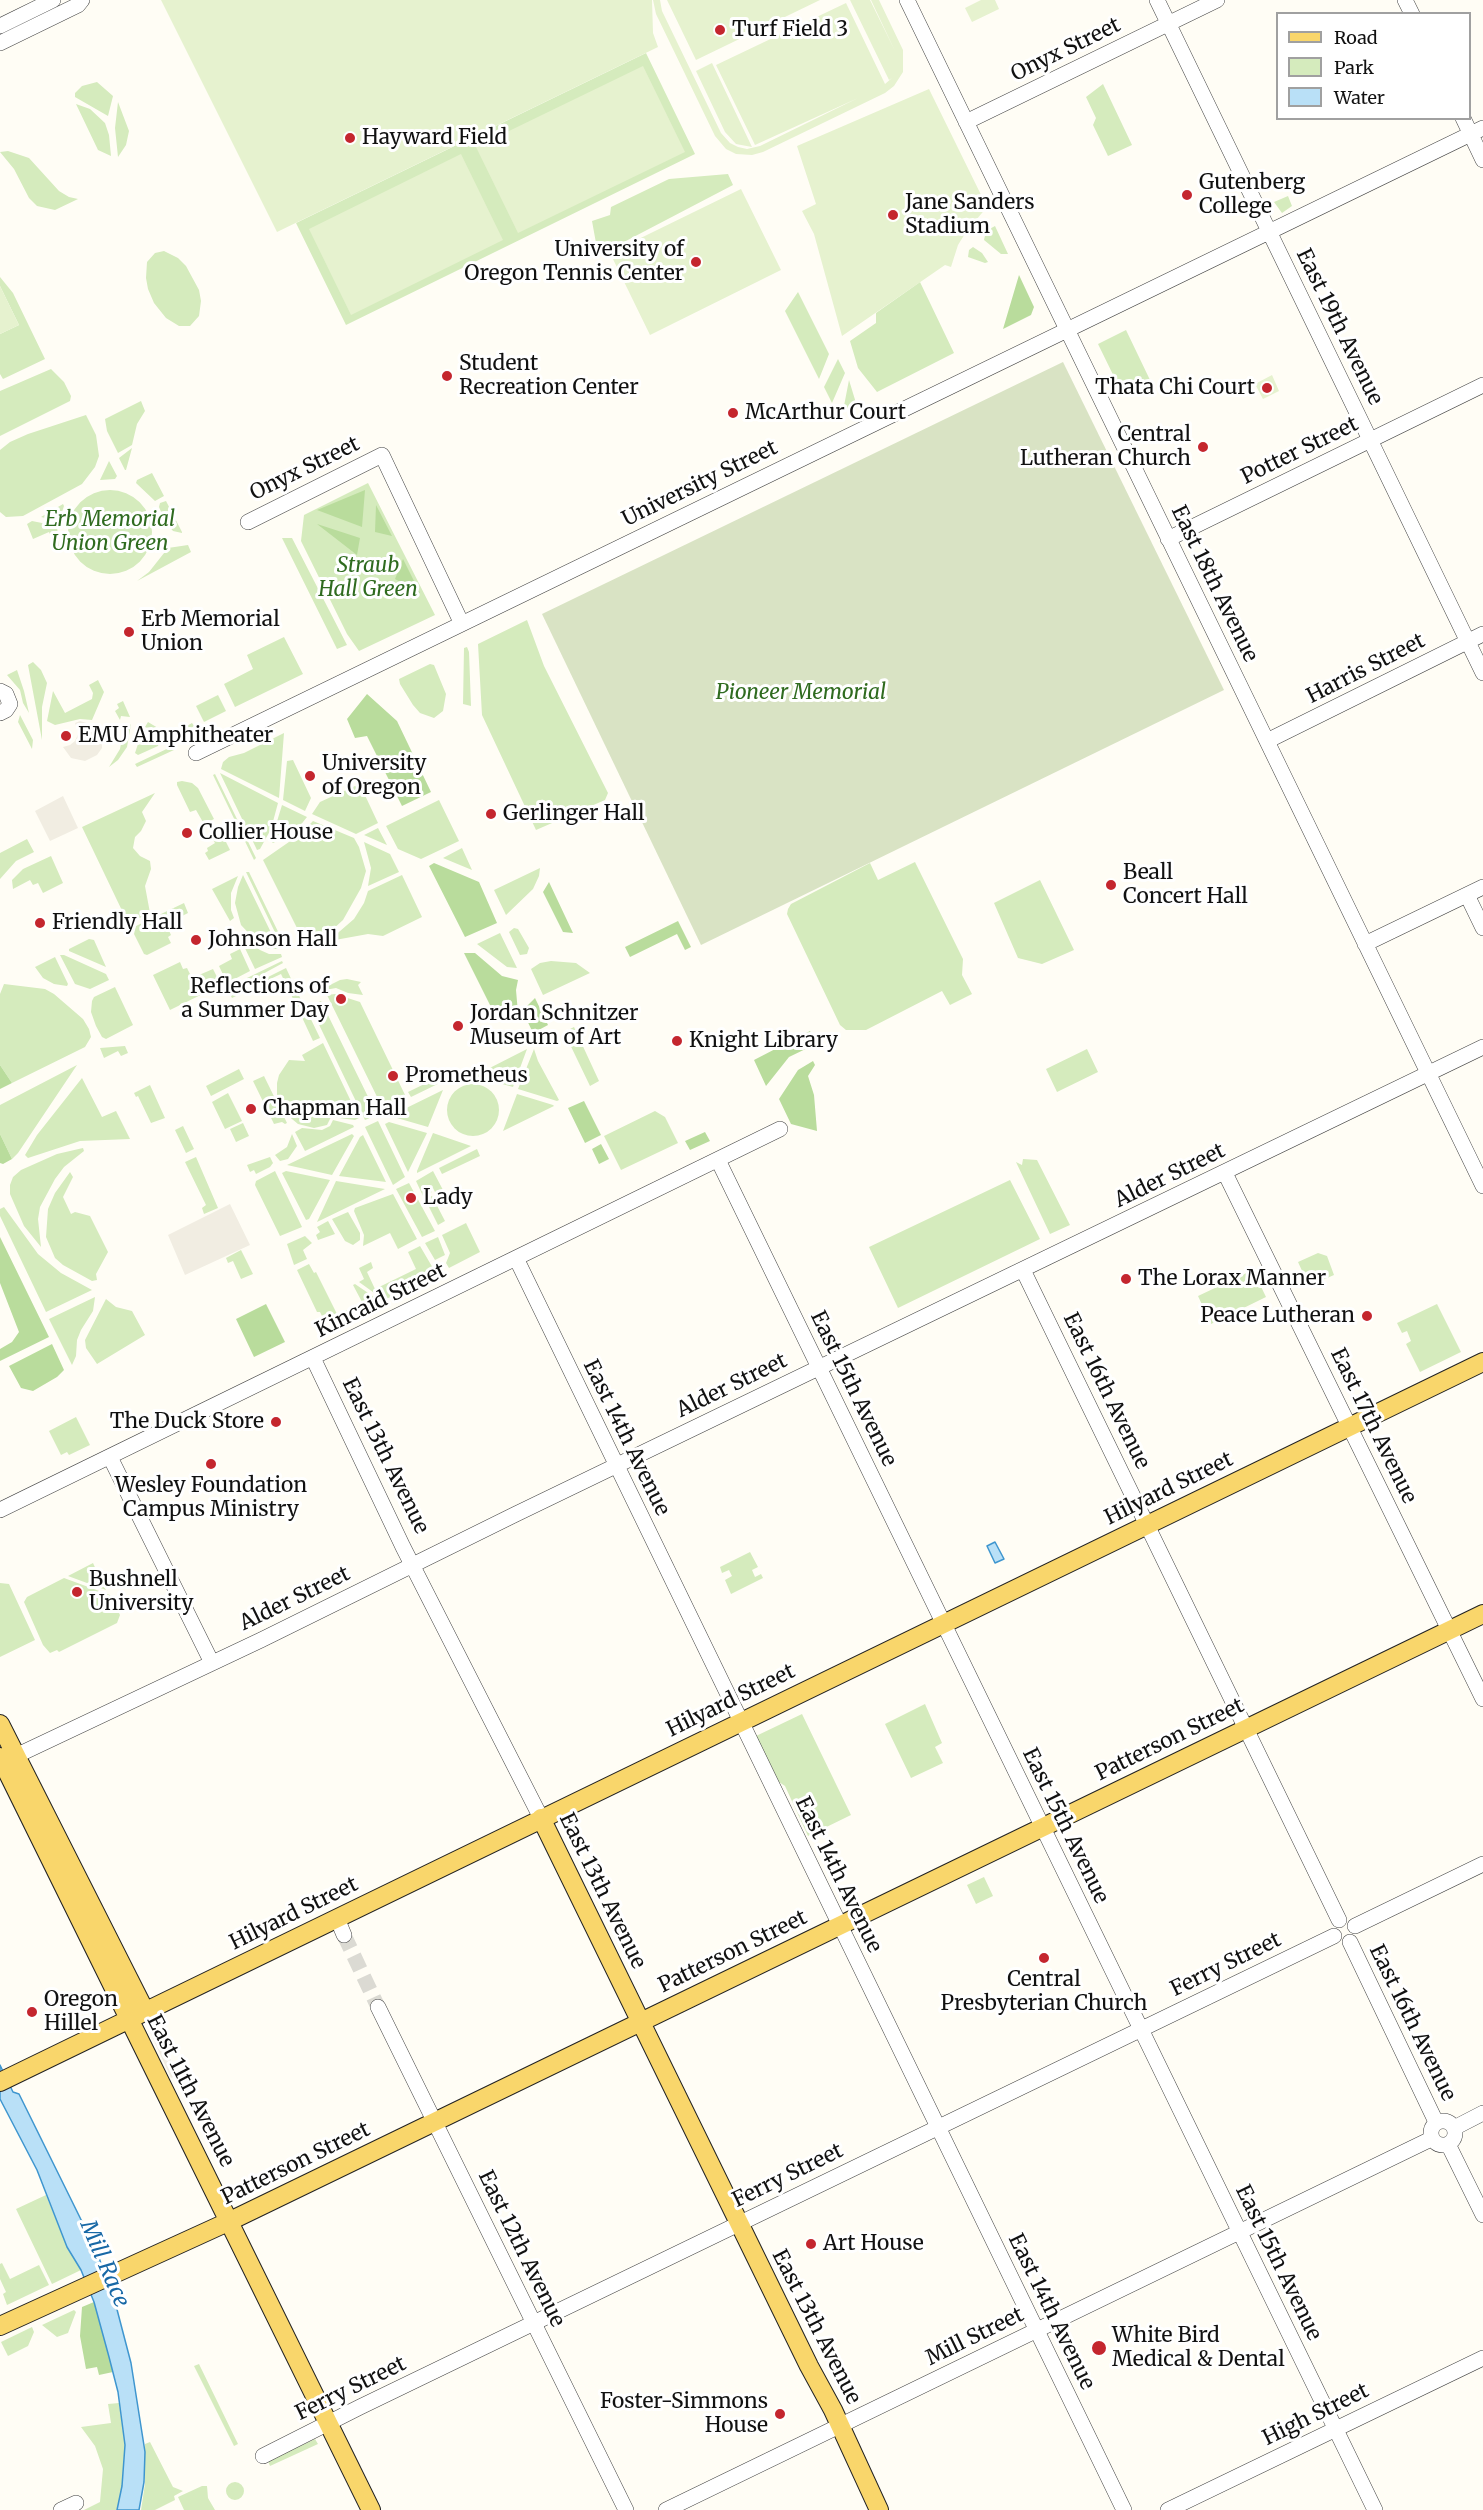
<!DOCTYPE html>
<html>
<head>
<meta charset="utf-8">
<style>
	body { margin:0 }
	#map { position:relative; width:1483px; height:2510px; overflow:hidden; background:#fffdf5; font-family:Merriweather,serif }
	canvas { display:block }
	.legend { position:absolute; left:1276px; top:12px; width:195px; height:108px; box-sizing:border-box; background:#fff; border:2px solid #a0a0a0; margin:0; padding:8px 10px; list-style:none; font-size:18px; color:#111 }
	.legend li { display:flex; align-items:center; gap:12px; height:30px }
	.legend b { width:30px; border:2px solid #a0a0a0 }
</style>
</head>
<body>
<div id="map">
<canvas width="1483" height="2510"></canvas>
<ul class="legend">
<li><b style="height:8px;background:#f9d66b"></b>Road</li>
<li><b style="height:16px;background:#d5ebbd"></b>Park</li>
<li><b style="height:16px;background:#b9e0f7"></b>Water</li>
</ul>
</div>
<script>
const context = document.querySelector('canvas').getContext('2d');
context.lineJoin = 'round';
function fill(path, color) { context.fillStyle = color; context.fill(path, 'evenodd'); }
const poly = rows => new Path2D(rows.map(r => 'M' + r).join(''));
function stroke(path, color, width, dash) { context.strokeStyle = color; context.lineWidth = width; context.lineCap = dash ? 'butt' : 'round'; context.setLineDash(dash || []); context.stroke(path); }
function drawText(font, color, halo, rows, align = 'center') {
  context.font = font + ' Merriweather,serif'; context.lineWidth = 6; context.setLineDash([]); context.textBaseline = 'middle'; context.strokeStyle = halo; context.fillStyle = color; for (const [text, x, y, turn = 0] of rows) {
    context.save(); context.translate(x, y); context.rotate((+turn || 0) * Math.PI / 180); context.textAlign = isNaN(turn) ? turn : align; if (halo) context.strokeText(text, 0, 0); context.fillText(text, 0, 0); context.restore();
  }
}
fill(poly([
	[646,53,695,154,346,325,296,223],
	[97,82,113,96,108,116,75,97,75,93,82,86],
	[1103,84,1132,145,1108,156,1093,125,1096,118,1086,97],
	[118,102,129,131,126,145,118,157,115,128],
	[76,104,90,109,105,123,109,135,111,156,98,150],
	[8,151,29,158,59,191,69,197,78,199,55,210,37,206,29,198,14,169,0,152],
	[728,174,733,185,601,254,596,243,592,221,610,215,611,207,669,179],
	[1288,196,1292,206,1282,213,1274,202],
	[995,226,1008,254,1001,254,984,240,986,231],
	[973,247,982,253,988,262,985,263,968,257,969,250],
	[164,251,178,258,186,266,199,290,201,301,199,316,190,326,179,326,166,318,154,303,148,289,146,278,147,262,155,253],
	[0,277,13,293,45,359,3,379,0,374,0,334,19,325,0,286],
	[920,282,954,353,877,392,858,368,850,341,876,323,876,313],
	[798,292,829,354,819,379,785,311],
	[1126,330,1150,380,1122,393,1098,344],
	[838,359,845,373,832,403,824,387],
	[51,369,64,382,71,396,70,401,0,436,0,391],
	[849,380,856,403,843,411],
	[141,401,145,411,137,424,132,445,118,453,107,431,105,419],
	[86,415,96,435,99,456,95,467,82,484,23,516,6,517,0,512,0,450,10,442,28,434],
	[132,448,126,470,125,470,119,458],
	[109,461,117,476,115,479,100,480],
	[152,473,164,496,155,501,136,483,137,480],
	[368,483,435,615,359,651,347,634,301,541,304,515],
	'68 532a42 42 0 1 1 84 0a42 42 0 1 1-84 0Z',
	[166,501,182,532,182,533,173,531,165,521,159,507,160,503],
	[63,504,64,506,59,521,41,517],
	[32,521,57,526,59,548,57,549,49,532,33,539,27,524],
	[282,538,292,538,347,645,337,649],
	[188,545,191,552,137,581,149,572,168,548],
	[527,620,544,666,608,793,605,800,536,830,482,715,478,644],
	[284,637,303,674,235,707,224,684,253,669,247,655],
	[467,647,469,652,471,706,463,704,464,648],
	[33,662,41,670,47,683,42,707,42,740,28,665],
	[430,664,434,665,446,694,443,711,434,718,420,713,413,705,400,684,399,679],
	[17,670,24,691,29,713,23,703,20,690,7,675],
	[98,680,104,692,92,720,80,719,55,725,47,721,53,691,65,713,92,699,93,693,89,685],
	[218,695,226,711,204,722,196,706],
	[123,701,130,717,121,716,120,720,115,711,119,708,117,704],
	[20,715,33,740,32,749,18,722],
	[148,722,158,728,170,731,180,730,192,723,194,726,182,734,167,736,145,727],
	[131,724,127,747,118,760,109,767,120,749,123,733],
	[142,732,150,736,150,739,160,740,158,746,138,755,135,753],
	[284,733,279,798,221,769,223,762,229,757,244,753],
	[173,746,174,750,137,767,135,764],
	[293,760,311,798,305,811,283,800,287,761],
	[220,773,278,803,271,829,260,849,257,850],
	[215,774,256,858,254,860,213,775],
	[182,781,192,783,198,788,214,819,204,824,196,810,190,812,177,785,177,782],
	[355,786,363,791,378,823,356,834,312,814,320,802],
	[155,793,142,812,146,821,141,831,135,837,133,848,140,856,150,861,151,869,145,886,150,913,133,921,127,921,82,827],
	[439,800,459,841,421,859,398,849,386,826],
	[282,805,307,817,295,832,273,843,271,841],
	[313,821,354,838,359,847,366,871,361,888,343,920,331,931,305,944,263,860,299,835],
	[378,828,387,845,364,835],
	[220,830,230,850,209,860,205,853,208,851,207,848,215,843,210,835],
	[27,839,34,852,16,861,0,879,0,853],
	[364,842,390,854,399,872,368,886,371,868],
	[462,848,472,870,443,858],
	[51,856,63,883,43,893,38,883,33,885,30,880,13,889,12,880,23,869],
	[915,862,960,953,963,959,962,975,972,994,950,1005,942,991,866,1030,846,1030,840,1025,787,914,788,909,791,904,870,863,878,880],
	[540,868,539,876,533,889,506,915,494,890],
	[246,872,249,872,286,948,283,949],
	[243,875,279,949,269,949,258,943,241,925,235,903,238,887],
	[402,875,422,917,383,936,368,934,335,940,332,938,354,919,364,903,368,891],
	[238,876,231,893,231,910,234,918,230,921,212,889],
	[1040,880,1074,950,1042,964,1018,958,994,903],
	[184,903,188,913,166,924,171,935,168,937,171,943,147,955,144,954,134,934,136,926],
	[514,928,518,929,529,948,527,954,520,955,509,932],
	[500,933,517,968,507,967,477,944],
	[245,938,260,950,269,954,281,954,282,957,255,969,241,940],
	[89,939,94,940,106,967,69,951,69,949],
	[240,949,250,971,227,983,219,966,232,959,230,954],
	[60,955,64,955,106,974,109,980,90,989,75,984],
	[55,957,68,984,67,986,54,984,43,978,35,967],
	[282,961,283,963,259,976,262,980,286,968,303,1004,297,1007,281,974,251,988,247,978],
	[551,961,576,963,590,973,543,995,531,969,540,963],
	[180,962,183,969,187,968,192,978,213,969,221,985,170,1010,153,975],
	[347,979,361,982,358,985,363,995,348,993,336,988,325,990,324,988,340,980],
	[244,980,248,990,232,998,227,988],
	[4,984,45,989,54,994,83,1019,89,1029,91,1037,85,1047,12,1083,0,1065,0,994],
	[115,987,133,1025,106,1039,102,1037,96,1026,91,1012,92,1001,94,997],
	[335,994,360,1002,407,1099,384,1111,327,995],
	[321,1001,377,1115,365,1120,310,1006],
	[306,1009,320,1038,313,1041,300,1013],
	[574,1027,599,1081,590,1086,564,1032],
	[323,1043,359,1118,355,1120,331,1117,327,1125,314,1128,298,1124,286,1114,277,1096,277,1083,279,1075,289,1060,305,1061,302,1055],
	[125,1046,128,1053,121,1056,118,1051,104,1058,100,1048],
	[527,1049,513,1087,474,1076],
	[534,1049,538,1061,559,1100,557,1101,518,1089],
	[1087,1049,1098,1072,1057,1092,1046,1069],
	[77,1065,18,1153,12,1159,0,1134,0,1105],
	[239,1069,244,1079,211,1096,206,1086],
	[447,1073,450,1078,411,1097,408,1092],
	[264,1076,287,1123,285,1124,282,1122,274,1124,253,1081],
	[82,1078,102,1117,116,1111,130,1139,80,1141,28,1158,25,1155,37,1135],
	'447 1110a26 26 0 1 1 52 0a26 26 0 1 1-52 0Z',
	[150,1085,165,1118,151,1123,138,1096,136,1097,134,1093],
	[443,1090,428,1127,390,1116],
	[228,1093,242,1121,225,1129,212,1102],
	[517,1094,553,1105,554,1106,503,1131],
	[655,1111,665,1117,678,1143,621,1170,604,1136],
	[333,1120,353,1125,354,1127,305,1151,295,1132,302,1128,322,1130,330,1126],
	[378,1121,405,1177,393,1185,365,1127],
	[389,1122,427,1133,408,1172,385,1124],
	[243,1123,249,1136,236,1142,230,1129],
	[183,1126,194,1149,186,1153,175,1130],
	[433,1133,471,1146,417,1173,417,1171],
	[292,1134,297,1146,288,1159,280,1161,275,1155,287,1147],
	[352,1134,354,1136,332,1175,287,1165],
	[363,1135,386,1182,339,1176,360,1137],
	[83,1148,84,1151,64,1167,55,1179,40,1207,38,1219,41,1247,24,1226,10,1194,10,1185,13,1177,21,1170,57,1154],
	[477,1149,480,1156,442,1174,439,1168],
	[196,1157,218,1208,204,1214,202,1208,206,1205,185,1162],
	[270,1157,273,1163,270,1167,256,1174,254,1170,250,1172,247,1165],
	[1023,1159,1037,1160,1070,1225,1050,1234,1016,1162,1022,1165],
	[275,1171,302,1227,280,1236,255,1185,256,1181],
	[286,1171,330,1180,309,1219,306,1220,282,1173],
	[433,1171,443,1190,436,1194,433,1188,431,1190,432,1192,423,1196,416,1181],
	[70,1172,73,1177,63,1197,71,1214,75,1212,90,1216,108,1252,96,1274,97,1280,92,1281,63,1265,55,1258,46,1237,48,1209,55,1193],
	[1010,1180,1040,1239,898,1308,869,1247],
	[336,1181,385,1189,317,1222],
	[409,1183,435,1231,422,1237,396,1189],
	[393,1194,417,1239,398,1249,390,1233,363,1246,364,1235,354,1211,355,1208],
	[432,1196,445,1221,438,1225,425,1199],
	[4,1207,38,1254,61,1273,92,1290,46,1312,0,1216,0,1209],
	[348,1212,360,1233,360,1240,353,1245,345,1241,332,1219],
	[328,1221,335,1234,318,1240,316,1235,320,1232,317,1227],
	[466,1223,480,1252,449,1268,446,1263,450,1253,442,1235],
	[305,1236,312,1243,303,1250,307,1259,294,1265,287,1244],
	[438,1237,445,1255,435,1260,425,1243],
	[420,1246,437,1275,384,1300,359,1282,364,1279,359,1268,371,1262,373,1268,367,1272,375,1289,416,1269,408,1252],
	[241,1250,253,1274,241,1279,233,1261,228,1263,226,1258],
	[1318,1253,1327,1256,1334,1275,1309,1286,1298,1262],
	[309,1264,314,1273,316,1272,337,1314,347,1310,353,1316,346,1320,343,1315,321,1326,320,1318,322,1316,320,1312,317,1312,297,1270],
	[1253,1270,1266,1297,1211,1324,1198,1296],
	[355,1284,377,1299,379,1303,357,1313,355,1310,361,1308,359,1304,362,1302,353,1285],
	[95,1297,93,1311,81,1330,77,1340,76,1356,72,1365,49,1319],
	[106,1299,116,1307,132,1311,145,1335,97,1364,86,1348,85,1340],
	[1437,1304,1461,1352,1420,1372,1406,1344,1411,1341,1407,1331,1402,1333,1397,1323],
	[76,1417,90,1445,69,1455,67,1452,61,1455,49,1431],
	[750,1552,758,1567,752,1570,755,1577,761,1574,763,1578,731,1594,725,1580,732,1576,729,1570,722,1573,720,1567],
	[93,1563,99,1576,106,1590,68,1576],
	[64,1578,110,1595,120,1615,117,1623,59,1652,57,1650,50,1653,43,1645,24,1602,27,1597],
	[0,1583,9,1584,35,1640,0,1657],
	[925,1704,942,1743,935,1747,943,1763,911,1778,885,1724],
	[802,1714,851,1815,808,1836,785,1786,779,1782,756,1736],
	[984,1877,993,1896,976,1904,967,1885],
	[46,2195,67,2247,81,2270,52,2284,16,2209],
	[2,2263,10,2279,39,2265,49,2285,7,2305,3,2294,6,2292,0,2279,0,2264],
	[74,2310,76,2312,68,2333,57,2337,42,2325],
	[32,2327,34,2332,28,2346,8,2356,1,2342],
	[199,2364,238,2444,234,2446,194,2366],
	[119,2403,125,2445,122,2486,117,2510,84,2510,100,2502,103,2469,95,2446,81,2427,111,2423,108,2404],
	[315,2439,318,2444,270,2466,268,2461],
	[150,2442,173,2487,183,2491,174,2496,175,2500,155,2510,141,2510,145,2484,145,2444],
	'226 2491a9 9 0 1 1 18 0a9 9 0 1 1-18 0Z',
	[202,2486,207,2486,208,2498,215,2510,184,2510,178,2497]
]), '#d5ebbd');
fill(poly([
	[1019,275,1034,307,1031,315,1003,329],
	[365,490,362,527,317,510],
	[376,505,392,536,375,532],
	[317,524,360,538,357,555],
	[403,559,420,593,395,579],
	[367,694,397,721,431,792,402,806,367,736,355,738,347,719],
	[434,863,479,882,497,923,465,937,429,866],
	[549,882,573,933,563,932,543,892],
	[678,921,691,947,685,950,677,934,630,957,625,947],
	[464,953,475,953,502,976,518,980,516,990,518,1013,513,1016,494,1013],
	[535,998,548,1025,533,1033,524,1014,524,1009],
	[810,1031,816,1044,789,1057,766,1086,754,1060],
	[813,1061,815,1065,808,1076,814,1095,817,1131,791,1124,779,1099,798,1070],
	[0,1065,12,1083,0,1089],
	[584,1101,601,1135,585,1143,568,1108],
	[705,1132,710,1141,690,1150,685,1141],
	[0,1134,12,1159,3,1164,0,1163],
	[601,1144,609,1159,599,1164,592,1149],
	[0,1237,49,1337,0,1361,0,1349,12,1342,19,1332,0,1283],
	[266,1304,285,1342,254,1357,236,1319],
	[52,1344,64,1370,57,1377,33,1391,21,1388,9,1366],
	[94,2302,113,2372,99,2375,97,2367,86,2369,80,2336,82,2307]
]), '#b9dc9c');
fill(poly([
	[1063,362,1224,690,701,945,542,614]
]), '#d9e3c4');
fill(poly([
	[161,0,652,0,653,33,658,47,277,232],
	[653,0,660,0,662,11,721,133,730,143,738,147,747,149,760,146,858,98,755,145,716,65,846,3,885,84,892,78,889,80,850,0,870,0,895,51,871,0,879,0,903,50,903,72,894,86,885,93,763,152,752,155,736,154,726,149,715,136,656,14],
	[667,0,820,0,696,60],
	[981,0,995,0,999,9,972,22,965,8],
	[712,63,752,147,736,144,725,132,696,71],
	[643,66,685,152,518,233,476,147],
	[929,89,987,207,966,232,958,245,951,267,945,265,842,336,814,234,802,211,816,204,797,146],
	[461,154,503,240,351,315,309,229],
	[741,189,781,270,650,335,610,253],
	[0,286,19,325,0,334],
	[1272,375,1279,391,1263,399,1255,384]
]), '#e6f2cf');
fill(poly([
	[80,721,96,726,102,739,102,748,97,755,85,761,71,758,63,747,70,745,75,741,79,732,75,723],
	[63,796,78,828,50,841,35,811],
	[230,1204,250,1245,185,1275,168,1235],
	[156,2030,178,2075,171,2078,150,2032]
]), '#f1ede2');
const water = poly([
	[995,1542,1004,1559,995,1563,987,1546,995,1542],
	[0,2065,13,2092,19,2094,96,2250,114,2298,131,2363,145,2452,144,2482,139,2510,117,2510,122,2486,125,2445,118,2392,109,2357,94,2302,81,2270,67,2247,37,2170,0,2099,0,2065]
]);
fill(water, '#b9e0f7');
stroke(water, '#3f96cf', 1.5);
stroke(poly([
	[344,1935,378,2007]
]), '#dbdad3', 15, [15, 8]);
const minor = poly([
	[907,0,1483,1186],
	[1157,0,1483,673],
	[1405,0,1412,14],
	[0,26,53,0],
	[0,43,78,5,82,0],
	[1463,118,1483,160],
	[966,122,1217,0],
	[248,522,382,455,461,622],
	[1168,539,1483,385],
	[0,691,6,694,10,704,6,710,0,713],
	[1267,741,1483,634],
	[196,753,1483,128],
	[1467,895,1483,928],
	[1365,944,1483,887],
	[718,1160,1375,2510],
	[1225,1173,1483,1699],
	[516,1258,1124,2510],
	[1023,1270,1339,1920],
	[313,1358,403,1547,541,1818],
	[110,1457,212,1663],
	[0,1510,780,1129],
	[5,1761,261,1640,516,1514,1483,1047],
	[337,1918,344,1935],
	[1355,1926,1483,1864],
	[1350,1942,1436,2122],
	[378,2007,626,2510],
	'1431 2133a12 12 0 1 1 24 0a12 12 0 1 1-24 0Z',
	[1454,2128,1483,2113],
	[1448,2144,1483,2215],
	[263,2456,360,2407,1334,1936],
	[61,2510,76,2503],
	[666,2510,1431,2139],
	[1168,2510,1483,2358]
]);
const major = poly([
	[0,1724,145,2011],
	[0,1757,371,2510],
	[541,1818,809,2366,833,2410,879,2510],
	[0,2082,1483,1362],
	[0,2326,230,2221,1483,1614]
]);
stroke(minor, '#444', 16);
stroke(major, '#222', 20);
stroke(minor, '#fff', 15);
stroke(major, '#f9d66b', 18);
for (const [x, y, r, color] of [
	[720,30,6,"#c4262e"],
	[350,138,6,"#c4262e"],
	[1187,195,6,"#c4262e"],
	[893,215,6,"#c4262e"],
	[696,262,6,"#c4262e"],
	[447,376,6,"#c4262e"],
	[1267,388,6,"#c4262e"],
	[733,413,6,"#c4262e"],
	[1203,447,6,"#c4262e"],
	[129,632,6,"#c4262e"],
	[66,736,6,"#c4262e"],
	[310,776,6,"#c4262e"],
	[491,814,6,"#c4262e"],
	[187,833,6,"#c4262e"],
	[1111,885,6,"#c4262e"],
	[40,923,6,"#c4262e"],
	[196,940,6,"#c4262e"],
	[341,999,6,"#c4262e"],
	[458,1026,6,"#c4262e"],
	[677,1041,6,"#c4262e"],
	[393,1076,6,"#c4262e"],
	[251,1109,6,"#c4262e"],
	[411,1198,6,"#c4262e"],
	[1126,1279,6,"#c4262e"],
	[1367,1316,6,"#c4262e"],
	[276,1422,6,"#c4262e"],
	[211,1464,6,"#c4262e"],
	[77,1592,6,"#c4262e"],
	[1044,1958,6,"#c4262e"],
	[32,2012,6,"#c4262e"],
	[811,2244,6,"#c4262e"],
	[1099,2348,8,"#c4262e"],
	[780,2414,6,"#c4262e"]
]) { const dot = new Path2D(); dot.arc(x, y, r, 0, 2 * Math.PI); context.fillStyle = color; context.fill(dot); stroke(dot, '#fff', 2); }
drawText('21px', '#111', '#fff', [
	["Turf Field 3",732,30],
	["Hayward Field",362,138],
	["Gutenberg",1199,183],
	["College",1199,207],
	["Jane Sanders",905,203],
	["Stadium",905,227],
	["University of",684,250,"right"],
	["Oregon Tennis Center",684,274,"right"],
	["Student",459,364],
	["Recreation Center",459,388],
	["Thata Chi Court",1255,388,"right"],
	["McArthur Court",745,413],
	["Central",1191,435,"right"],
	["Lutheran Church",1191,459,"right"],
	["Erb Memorial",141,620],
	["Union",141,644],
	["EMU Amphitheater",78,736],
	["University",322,764],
	["of Oregon",322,788],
	["Gerlinger Hall",503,814],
	["Collier House",199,833],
	["Beall",1123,873],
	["Concert Hall",1123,897],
	["Friendly Hall",52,923],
	["Johnson Hall",208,940],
	["Reflections of",329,987,"right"],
	["a Summer Day",329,1011,"right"],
	["Jordan Schnitzer",470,1014],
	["Museum of Art",470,1038],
	["Knight Library",689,1041],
	["Prometheus",405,1076],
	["Chapman Hall",263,1109],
	["Lady",423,1198],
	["The Lorax Manner",1138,1279],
	["Peace Lutheran",1355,1316,"right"],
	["The Duck Store",264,1422,"right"],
	["Wesley Foundation",211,1486,"center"],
	["Campus Ministry",211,1510,"center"],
	["Bushnell",89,1580],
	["University",89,1604],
	["Central",1044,1980,"center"],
	["Presbyterian Church",1044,2004,"center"],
	["Oregon",44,2000],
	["Hillel",44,2024],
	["Art House",823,2244],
	["White Bird",1112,2336],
	["Medical & Dental",1112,2360],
	["Foster-Simmons",768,2402,"right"],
	["House",768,2426,"right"]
], 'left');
drawText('21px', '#111', '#fff', [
	["Onyx Street",1066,50,-26],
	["East 19th Avenue",1339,327,64],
	["Potter Street",1300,451,-26],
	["Onyx Street",305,469,-26],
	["University Street",700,484,-26],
	["East 18th Avenue",1214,584,64],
	["Harris Street",1366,669,-27],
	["Alder Street",1170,1176,-26],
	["Kincaid Street",381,1301,-26],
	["Alder Street",732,1386,-26],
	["East 15th Avenue",853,1389,64],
	["East 16th Avenue",1106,1391,64],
	["East 17th Avenue",1373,1426,64],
	["East 14th Avenue",626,1438,64],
	["East 13th Avenue",385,1456,64],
	["Hilyard Street",1169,1489,-26],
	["Alder Street",295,1599,-26],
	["Hilyard Street",731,1701,-26],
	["Patterson Street",1170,1740,-26],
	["East 15th Avenue",1065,1826,64],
	["East 14th Avenue",838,1875,64],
	["East 13th Avenue",602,1891,64],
	["Hilyard Street",294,1914,-26],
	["Patterson Street",733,1952,-26],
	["Ferry Street",1226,1965,-26],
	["East 16th Avenue",1412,2023,64],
	["East 11th Avenue",190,2091,63],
	["Patterson Street",296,2164,-26],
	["Ferry Street",788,2176,-26],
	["East 12th Avenue",521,2249,64],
	["East 15th Avenue",1278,2263,64],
	["East 14th Avenue",1051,2312,64],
	["East 13th Avenue",816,2327,63],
	["Mill Street",975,2337,-26],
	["Ferry Street",351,2389,-26],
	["High Street",1316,2415,-26]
]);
drawText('italic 21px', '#2f6b1f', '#fff', [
	["Erb Memorial",110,520],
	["Union Green",110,544],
	["Straub",368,566],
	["Hall Green",368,590],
	["Pioneer Memorial",801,693]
]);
drawText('italic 22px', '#1768a6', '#fff', [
	["Mill Race",104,2264,67]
]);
</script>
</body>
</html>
